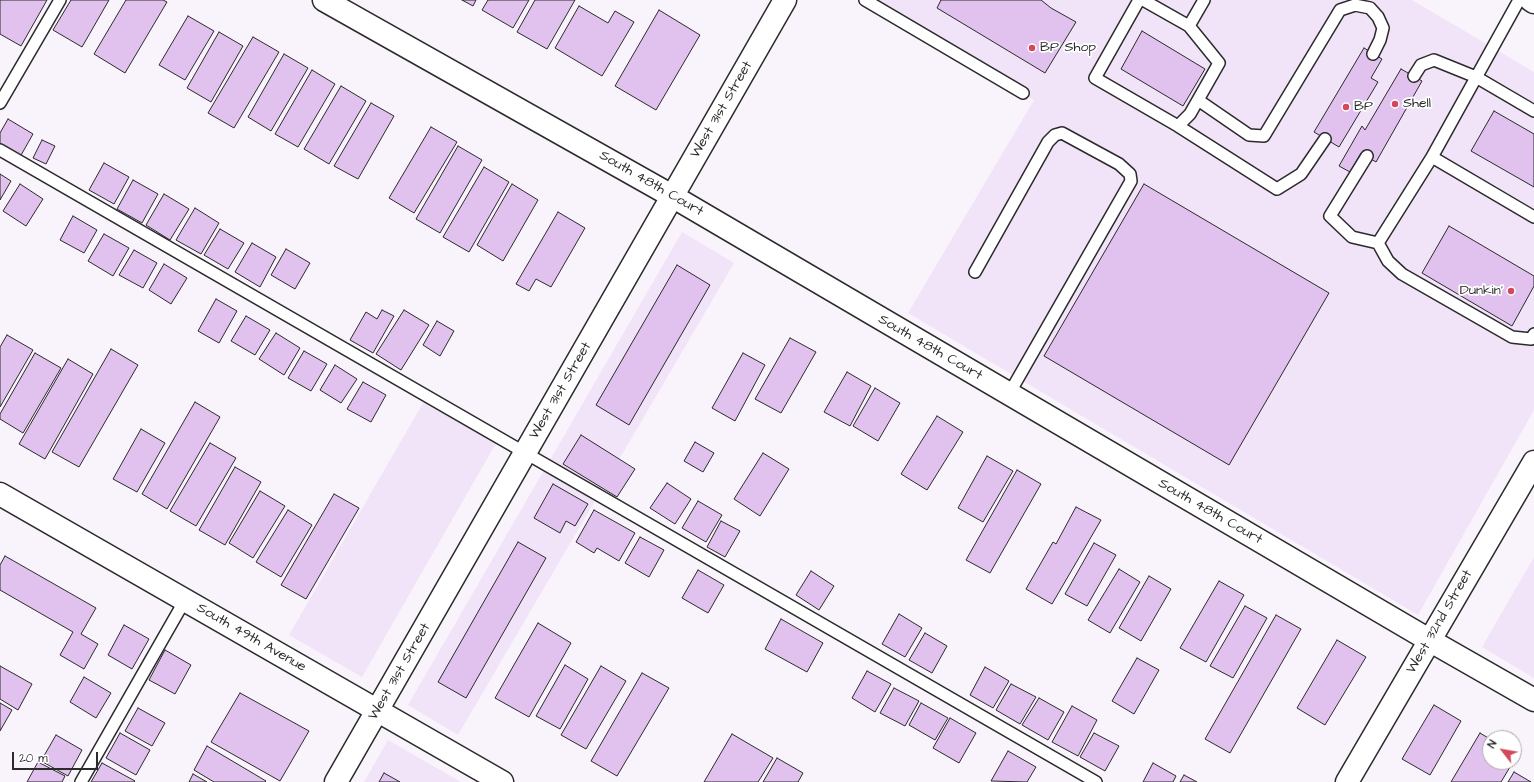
<!DOCTYPE html>
<html>
<head>
<meta charset="utf-8">
<style>
	body { margin:0 }
	#map { position:relative; width:1534px; height:782px; overflow:hidden; background:#f9f3fc; font-family:"Architects Daughter",sans-serif }
	canvas { display:block }
	.north { position:absolute; left:1482px; top:730px; width:40px; height:40px; box-sizing:border-box; background:#fff; border:1px solid #aaa; border-radius:50%; rotate:301deg; font-size:11px; font-weight:700; line-height:16px; text-align:center; color:#2b2b2b }
	.north::after { content:''; display:block; margin:auto; width:14px; height:18px; background:#d1495b; clip-path:polygon(50% 0,100% 100%,50% 72%,0 100%) }
	.scale { position:absolute; left:12px; top:752px; width:86px; height:18px; box-sizing:border-box; border:2px solid #2b2b2b; border-top:0; padding-left:5px; font-size:12px; line-height:14px; white-space:nowrap; color:#2b2b2b; -webkit-text-stroke:3px #fff; paint-order:stroke }
</style>
</head>
<body>
<div id="map">
<canvas width="1534" height="782"></canvas>
<div class="north">N</div>
<div class="scale">20 m</div>
</div>
<script>
const context = document.querySelector('canvas').getContext('2d');
context.lineJoin = 'round';
function fill(path, color) { context.fillStyle = color; context.fill(path, 'evenodd'); }
const poly = rows => new Path2D(rows.map(r => 'M' + r).join(''));
function stroke(path, color, width, dash) { context.strokeStyle = color; context.lineWidth = width; context.lineCap = dash ? 'butt' : 'round'; context.setLineDash(dash || []); context.stroke(path); }
function drawText(font, color, halo, rows, align = 'center') {
  context.font = font + ' "Architects Daughter",sans-serif'; context.lineWidth = 3.5; context.setLineDash([]); context.textBaseline = 'middle'; context.strokeStyle = halo; context.fillStyle = color; for (const [text, x, y, turn = 0] of rows) {
    context.save(); context.translate(x, y); context.rotate((+turn || 0) * Math.PI / 180); context.textAlign = isNaN(turn) ? turn : align; if (halo) context.strokeText(text, 0, 0); context.fillText(text, 0, 0); context.restore();
  }
}
fill(poly([
	[865,0,1412,0,1534,72,1534,410,1418,615,908,313,1034,100],
	[682,232,734,263,458,735,408,705],
	[427,396,499,438,362,677,289,635],
	[1534,557,1534,678,1482,647],
	[388,740,461,782,364,782]
]), '#f2e4f8');
const building = poly([
	[0,0,47,0,21,46,0,34,0,0],
	[71,0,109,0,82,47,53,30,71,0],
	[126,0,163,0,167,2,125,73,94,54,126,0],
	[462,0,476,0,473,6,462,0],
	[488,0,529,0,513,28,482,10,488,0],
	[535,0,575,0,547,49,517,32,535,0],
	[941,0,1041,0,1051,8,1076,22,1045,73,937,8,941,0],
	[579,6,608,23,615,11,634,22,602,76,555,48,579,6],
	[659,10,700,35,656,110,615,86,659,10],
	[188,16,214,31,185,80,159,65,188,16],
	[1142,31,1205,69,1183,106,1121,69,1142,31],
	[219,32,243,46,211,102,187,88,219,32],
	[253,37,279,52,234,128,208,113,253,37],
	[1364,48,1382,59,1371,78,1378,82,1339,147,1314,132,1364,48],
	[284,54,308,68,271,131,248,117,284,54],
	[1401,69,1422,81,1376,162,1361,153,1350,172,1339,166,1362,126,1365,130,1401,69],
	[312,70,335,84,298,147,275,134,312,70],
	[341,86,366,101,329,164,304,149,341,86],
	[371,103,394,116,358,179,334,166,371,103],
	[1494,111,1534,134,1534,187,1471,151,1494,111],
	[8,119,33,134,20,157,0,145,0,133,8,119],
	[431,127,457,142,414,213,389,198,431,127],
	[42,140,55,146,46,164,33,158,42,140],
	[458,146,482,160,440,233,416,219,458,146],
	[104,163,129,177,114,204,89,190,104,163],
	[484,167,509,182,469,252,443,237,484,167],
	[0,174,11,181,0,200,0,174],
	[133,180,158,194,142,223,117,209,133,180],
	[20,184,43,199,26,226,3,211,20,184],
	[512,184,538,200,503,261,477,245,512,184],
	[1144,184,1329,293,1229,465,1044,356,1144,184],
	[164,194,189,209,170,240,146,225,164,194],
	[195,208,219,223,201,254,176,240,195,208],
	[558,212,585,228,551,287,536,279,529,291,516,284,558,212],
	[73,216,97,230,84,253,60,240,73,216],
	[1449,226,1534,276,1534,286,1512,326,1422,273,1449,226],
	[220,229,244,243,228,269,204,255,220,229],
	[104,234,129,248,113,276,88,261,104,234],
	[252,243,276,257,260,287,235,272,252,243],
	[286,249,310,263,295,289,271,275,286,249],
	[134,250,157,263,143,288,119,275,134,250],
	[164,264,187,278,171,304,149,290,164,264],
	[677,265,710,285,629,425,596,405,677,265],
	[216,299,237,311,219,343,198,331,216,299],
	[382,310,394,316,373,353,350,340,366,312,377,319,382,310],
	[404,310,429,325,401,370,376,354,404,310],
	[246,316,270,330,255,355,231,341,246,316],
	[437,321,454,331,440,356,423,345,437,321],
	[276,333,300,348,284,375,259,359,276,333],
	[7,335,33,350,0,407,0,347,7,335],
	[790,338,816,352,781,413,755,399,790,338],
	[111,349,138,365,79,467,52,452,111,349],
	[304,351,327,364,311,391,288,378,304,351],
	[35,353,61,368,23,433,0,419,0,414,35,353],
	[743,353,765,365,735,421,712,408,743,353],
	[68,359,93,374,45,459,19,444,68,359],
	[335,365,357,379,341,403,320,390,335,365],
	[847,372,871,386,850,426,824,412,847,372],
	[363,382,386,395,371,422,347,409,363,382],
	[875,388,900,403,878,441,853,426,875,388],
	[195,402,220,417,167,509,142,494,195,402],
	[937,416,963,432,927,490,901,474,937,416],
	[141,429,165,443,137,492,113,479,141,429],
	[581,435,635,469,617,497,563,464,581,435],
	[695,442,714,453,703,472,684,461,695,442],
	[210,443,236,458,196,526,170,511,210,443],
	[763,453,789,469,760,516,734,499,763,453],
	[987,456,1013,471,983,522,958,508,987,456],
	[235,467,261,482,225,545,199,530,235,467],
	[1017,470,1041,484,990,573,966,560,1017,470],
	[667,483,691,499,675,524,650,508,667,483],
	[553,484,588,504,575,526,566,521,560,533,534,518,553,484],
	[260,491,285,506,253,558,229,543,260,491],
	[334,494,359,508,306,599,281,585,334,494],
	[698,501,722,515,706,542,682,528,698,501],
	[1076,507,1101,520,1052,604,1026,589,1053,542,1056,544,1076,507],
	[288,510,312,525,281,577,256,562,288,510],
	[594,510,635,533,619,561,597,548,594,553,576,542,594,510],
	[721,521,740,531,725,557,707,547,721,521],
	[640,537,664,550,649,577,625,563,640,537],
	[518,542,546,558,466,698,438,682,518,542],
	[1094,543,1116,555,1087,606,1065,594,1094,543],
	[5,556,96,608,81,634,98,644,84,669,60,655,73,632,0,590,0,565,5,556],
	[1119,569,1140,582,1110,633,1088,620,1119,569],
	[698,570,724,585,708,613,682,598,698,570],
	[811,571,834,586,819,610,796,595,811,571],
	[1149,576,1171,589,1141,641,1119,628,1149,576],
	[1219,581,1244,595,1206,662,1180,648,1219,581],
	[1245,606,1267,618,1233,678,1210,666,1245,606],
	[899,614,922,628,905,657,882,644,899,614],
	[1276,615,1301,629,1230,753,1205,739,1276,615],
	[781,619,823,643,807,672,765,649,781,619],
	[538,623,571,643,529,717,495,698,538,623],
	[124,625,149,639,132,669,108,655,124,625],
	[925,633,947,646,932,673,909,660,925,633],
	[1337,640,1366,657,1325,725,1297,708,1337,640],
	[165,650,191,665,175,694,149,680,165,650],
	[1137,658,1159,670,1134,714,1112,701,1137,658],
	[565,665,588,679,560,729,536,716,565,665],
	[0,666,32,684,18,710,0,699,0,666],
	[601,666,626,681,586,749,561,735,601,666],
	[985,667,1009,681,993,708,970,695,985,667],
	[867,671,891,684,875,712,852,698,867,671],
	[642,673,669,688,617,776,591,761,642,673],
	[84,677,111,693,96,718,70,702,84,677],
	[1011,684,1036,697,1020,724,996,710,1011,684],
	[894,688,919,701,905,726,880,713,894,688],
	[240,693,309,731,280,781,211,742,240,693],
	[1039,698,1064,712,1048,740,1022,725,1039,698],
	[0,703,12,710,0,731,0,703],
	[921,703,948,718,935,740,909,725,921,703],
	[1434,705,1461,721,1430,775,1402,759,1434,705],
	[1072,706,1097,720,1078,756,1052,742,1072,706],
	[138,708,165,723,152,746,125,731,138,708],
	[950,718,976,733,959,763,933,748,950,718],
	[120,733,150,750,136,775,106,758,120,733],
	[1094,733,1119,746,1105,771,1080,757,1094,733],
	[1480,733,1490,739,1490,762,1513,762,1501,782,1451,782,1480,733],
	[732,734,773,758,758,782,704,782,732,734],
	[56,735,82,750,68,776,41,761,56,735],
	[207,746,266,781,265,782,214,782,194,770,207,746],
	[1008,751,1036,767,1027,782,991,781,1008,751],
	[777,758,803,773,798,782,763,782,777,758],
	[38,762,65,776,62,782,27,782,38,762],
	[102,763,135,781,134,782,91,782,102,763],
	[1153,763,1176,776,1173,782,1143,782,1153,763],
	[1514,772,1531,782,1508,782,1514,772],
	[384,773,400,782,379,782,384,773],
	[193,774,207,782,189,782,193,774],
	[1184,775,1197,782,1180,782,1184,775]
]);
fill(building, '#e1c2ef');
stroke(building, '#2b2b2b', 1);
const lane = poly([
	[865,0,1023,93],
	[1139,0,1095,78,1178,126,1190,114,1219,63,1189,26],
	[1143,0,1189,26,1204,0],
	[1519,0,1432,157,1534,217],
	[1414,76,1421,65,1434,60,1476,77,1534,111],
	[1198,100,1249,135,1264,136,1340,10,1355,5,1370,8,1378,17,1383,28,1380,40,1373,54],
	[0,103,60,0],
	[1178,126,1277,189,1301,174,1325,139],
	[0,150,1096,782],
	[1367,156,1330,216,1352,237,1378,243,1388,261,1402,274,1512,337,1531,339,1534,334],
	[1378,243,1432,157],
	[975,272,1048,142,1055,135,1062,133,1119,164,1130,174,1131,181,1009,394],
	[81,782,185,600]
]);
const street = poly([
	[324,0,672,196,1429,640,1534,700],
	[0,494,502,782],
	[1347,782,1534,462]
]);
const secondary = poly([
	[336,782,785,0]
]);
const primary = poly([
	[1531,0,1534,2]
]);
stroke(lane, '#2b2b2b', 14);
stroke(street, '#2b2b2b', 25);
stroke(secondary, '#2b2b2b', 25);
stroke(primary, '#2b2b2b', 25);
stroke(lane, '#fff', 11);
stroke(street, '#fff', 22);
stroke(secondary, '#fff', 22);
stroke(primary, '#fff', 22);
for (const [x, y, r, color] of [
	[1032,48,4,"#d1495b"],
	[1395,104,4,"#d1495b"],
	[1346,107,4,"#d1495b"],
	[1511,291,4,"#d1495b"]
]) { const dot = new Path2D(); dot.arc(x, y, r, 0, 2 * Math.PI); context.fillStyle = color; context.fill(dot); stroke(dot, '#fff', 1.5); }
drawText('14px', '#2b2b2b', '#fff', [
	["BP Shop",1040,48],
	["Shell",1403,104],
	["BP",1354,107],
	["Dunkin'",1503,291,"right"]
], 'left');
drawText('14px', '#2b2b2b', '#fff', [
	["West 31st Street",722,110,-60],
	["South 48th Court",651,184,30],
	["South 48th Court",930,348,30],
	["West 31st Street",561,391,-60],
	["South 48th Court",1210,512,30],
	["West 32nd Street",1440,622,-60],
	["South 49th Avenue",251,638,30],
	["West 31st Street",400,672,-60]
]);
</script>
</body>
</html>
